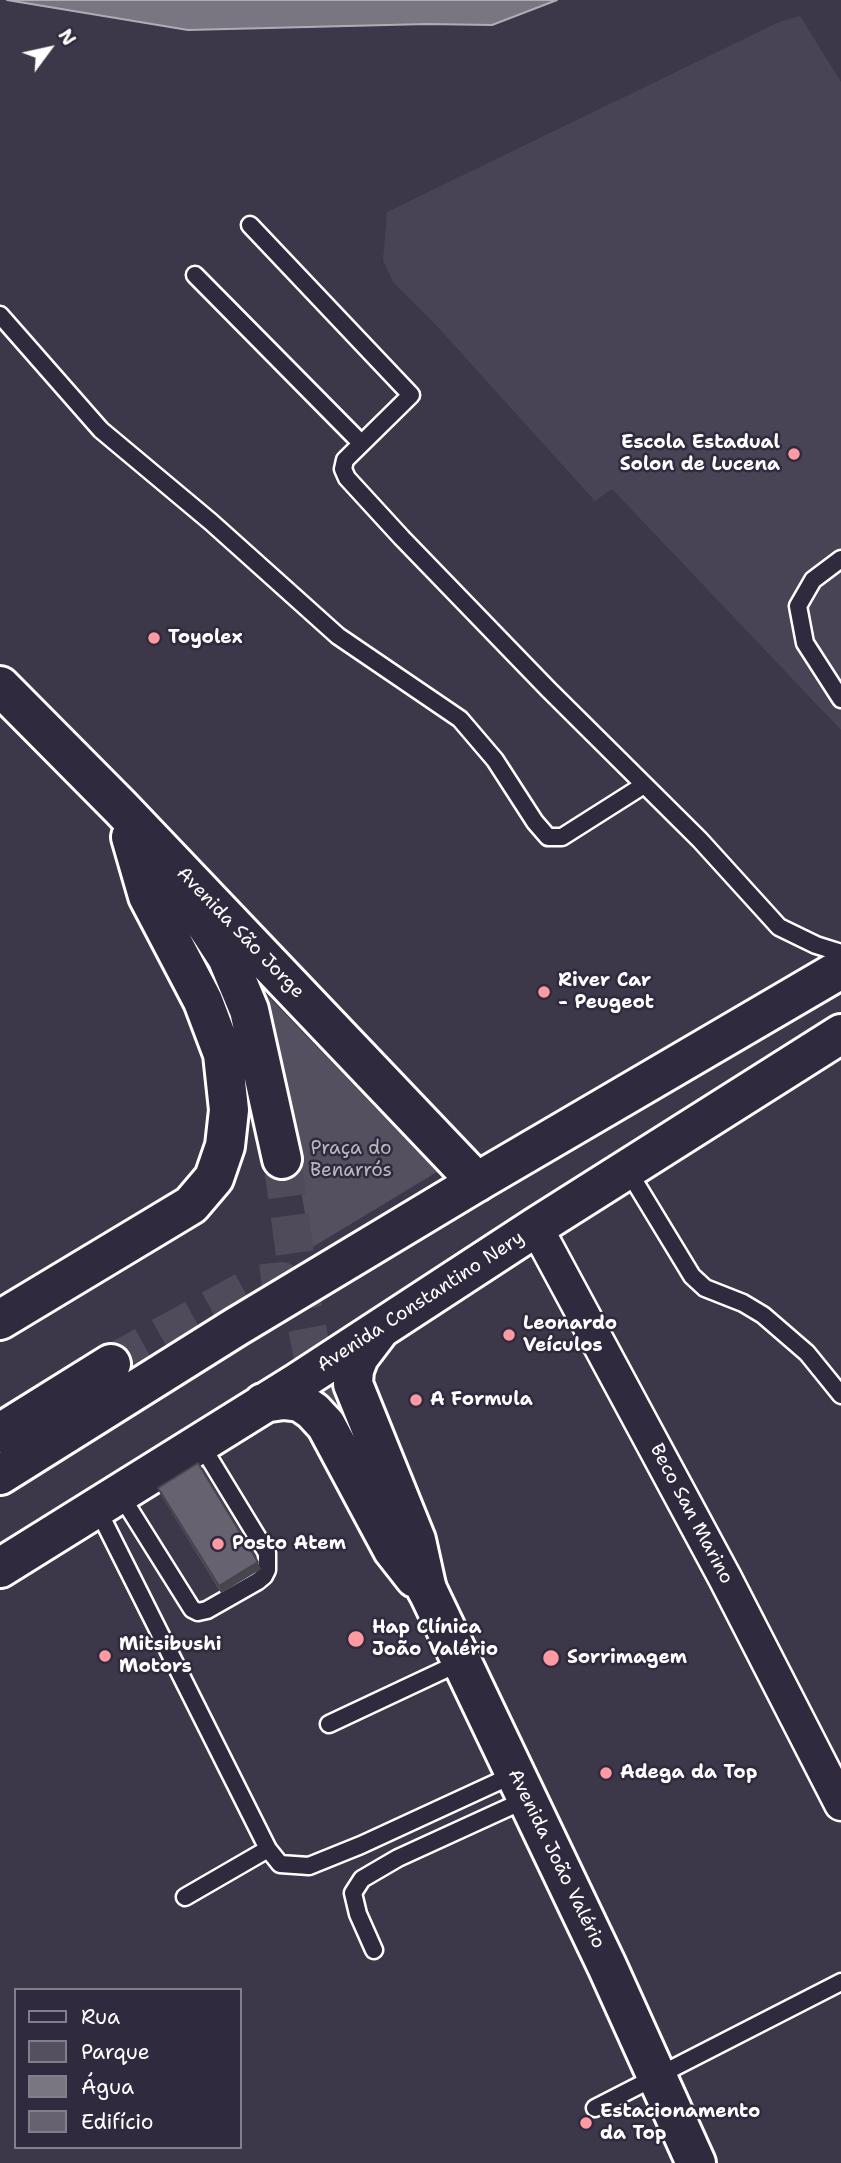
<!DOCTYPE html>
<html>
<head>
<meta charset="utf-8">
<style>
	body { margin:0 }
	#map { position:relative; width:841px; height:2163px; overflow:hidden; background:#3c3749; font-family:"Shantell Sans",sans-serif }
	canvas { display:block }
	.legend { position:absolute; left:14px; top:1988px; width:228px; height:161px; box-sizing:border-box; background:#2f2a3d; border:2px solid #827f8b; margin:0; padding:9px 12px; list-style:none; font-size:21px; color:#fff }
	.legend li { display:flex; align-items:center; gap:14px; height:35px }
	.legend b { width:35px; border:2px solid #827f8b }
	.north { position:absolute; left:14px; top:14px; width:70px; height:70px; -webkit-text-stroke:5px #2f2a3d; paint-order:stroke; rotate:57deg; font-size:19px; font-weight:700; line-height:28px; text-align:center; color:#fff }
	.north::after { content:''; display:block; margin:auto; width:24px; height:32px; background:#fff; clip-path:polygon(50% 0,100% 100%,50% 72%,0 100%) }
</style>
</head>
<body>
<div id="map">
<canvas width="841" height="2163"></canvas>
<ul class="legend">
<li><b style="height:9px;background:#2f2a3d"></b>Rua</li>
<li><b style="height:19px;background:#555060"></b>Parque</li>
<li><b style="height:19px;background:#797682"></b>Água</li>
<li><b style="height:19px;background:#666270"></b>Edifício</li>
</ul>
<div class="north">N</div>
</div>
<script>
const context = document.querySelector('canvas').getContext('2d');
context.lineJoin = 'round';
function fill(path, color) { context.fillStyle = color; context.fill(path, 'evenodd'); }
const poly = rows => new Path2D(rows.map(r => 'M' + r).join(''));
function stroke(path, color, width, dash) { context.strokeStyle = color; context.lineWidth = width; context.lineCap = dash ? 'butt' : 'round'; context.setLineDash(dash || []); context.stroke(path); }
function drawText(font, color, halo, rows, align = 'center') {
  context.font = font + ' "Shantell Sans",sans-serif'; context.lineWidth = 5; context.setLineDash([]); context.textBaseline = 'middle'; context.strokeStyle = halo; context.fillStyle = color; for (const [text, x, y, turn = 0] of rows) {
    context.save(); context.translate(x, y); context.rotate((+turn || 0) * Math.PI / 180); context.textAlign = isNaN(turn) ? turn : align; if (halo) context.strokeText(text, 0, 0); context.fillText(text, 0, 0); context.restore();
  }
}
fill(poly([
	[800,16,841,82,841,730,612,489,595,501,435,324,393,282,383,260,387,212,779,22]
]), '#494455');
fill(poly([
	[267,995,437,1172,311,1248]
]), '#555060');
const water = poly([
	[7,0,557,0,492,25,427,24,188,30,7,0]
]);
fill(water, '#797682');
stroke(water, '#afadb4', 2);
stroke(poly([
	[282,1159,300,1292,317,1378,352,1444]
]), '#504b5b', 38, [38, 19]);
stroke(poly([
	[111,1364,257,1284,282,1281,295,1290,302,1299]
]), '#504b5b', 38, [38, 19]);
const lane = poly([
	[250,225,411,395,345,460,343,469,347,478,402,538,548,689,700,840,779,927,816,945,841,953],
	[195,275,361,443],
	[0,315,101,430,211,522,338,636,460,719,495,760,535,822,548,837,562,837,644,785],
	[841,559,813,580,798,606,805,643,841,699],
	[627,1169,692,1276,705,1288,743,1303,763,1315,807,1353,841,1395],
	[120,1494,192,1609,198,1612,207,1610,258,1581,264,1576,267,1570,267,1553,200,1443],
	[97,1508,268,1849,280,1864,309,1866,361,1845,515,1774],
	[329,1724,461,1662],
	[185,1897,268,1849],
	[374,1950,358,1914,353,1893,362,1879,398,1858,527,1799],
	[595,2108,841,1982]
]);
const street = poly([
	[536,1227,725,1578,841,1804]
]);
const secondary = poly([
	[174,886,197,911,227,957,249,1010,282,1159],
	[0,1320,191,1205,214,1178,225,1146,229,1110,223,1054,203,1001,148,896,131,837],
	[413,1560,607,1966,696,2163]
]);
const primary = poly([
	[0,686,121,808,477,1182]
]);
const highway = poly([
	[378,1332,359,1357,354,1370,353,1384,416,1540,427,1590],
	[263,1403,283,1400,300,1402,313,1411,326,1425,393,1550,415,1578],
	[0,1433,111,1364],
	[0,1475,236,1327,477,1182,841,969],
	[0,1568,297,1383,536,1227,841,1034]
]);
stroke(lane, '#fff', 21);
stroke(street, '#fff', 37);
stroke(secondary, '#fff', 44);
stroke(primary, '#fff', 44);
stroke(highway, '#fff', 44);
stroke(lane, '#2f2a3d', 16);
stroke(street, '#2f2a3d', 32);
stroke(secondary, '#2f2a3d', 38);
stroke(primary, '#2f2a3d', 38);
stroke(highway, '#2f2a3d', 38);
fill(poly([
	[158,1488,261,1569,221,1593,161,1495]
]), '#585460');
fill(poly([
	[258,1562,261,1569,221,1593,219,1586]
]), '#47454e');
const building = poly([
	[198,1463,258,1562,219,1586,158,1488,198,1463]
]);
fill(building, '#666270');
stroke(building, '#47454e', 2);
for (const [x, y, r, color] of [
	[794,454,7,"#ff9aa2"],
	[154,638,7,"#ff9aa2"],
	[544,992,7,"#ff9aa2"],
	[509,1335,7,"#ff9aa2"],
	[416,1400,7,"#ff9aa2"],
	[218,1544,7,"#ff9aa2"],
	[356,1639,9,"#ff9aa2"],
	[105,1656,7,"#ff9aa2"],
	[551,1658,9,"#ff9aa2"],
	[606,1773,7,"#ff9aa2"],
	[586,2123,7,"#ff9aa2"]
]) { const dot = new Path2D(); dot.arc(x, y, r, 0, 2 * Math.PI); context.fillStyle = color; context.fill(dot); stroke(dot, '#2f2a3d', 2.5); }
drawText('bold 19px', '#fff', '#2f2a3d', [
	["Escola Estadual",780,443,"right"],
	["Solon de Lucena",780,465,"right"],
	["Toyolex",168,638],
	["River Car",558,981],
	["- Peugeot",558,1003],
	["Leonardo",523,1324],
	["Veículos",523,1346],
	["A Formula",430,1400],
	["Posto Atem",232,1544],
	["Hap Clínica",372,1628],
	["João Valério",372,1650],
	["Mitsibushi",119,1645],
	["Motors",119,1667],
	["Sorrimagem",567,1658],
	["Adega da Top",620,1773],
	["Estacionamento",600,2112],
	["da Top",600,2134]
], 'left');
drawText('19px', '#fff', '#2f2a3d', [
	["Avenida São Jorge",240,933,46],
	["Avenida Constantino Nery",421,1302,-33],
	["Beco San Marino",691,1514,62],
	["Avenida João Valério",556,1859,64]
]);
drawText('19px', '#bbb9bf', '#2f2a3d', [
	["Praça do",351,1149],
	["Benarrós",351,1171]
]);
</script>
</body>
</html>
